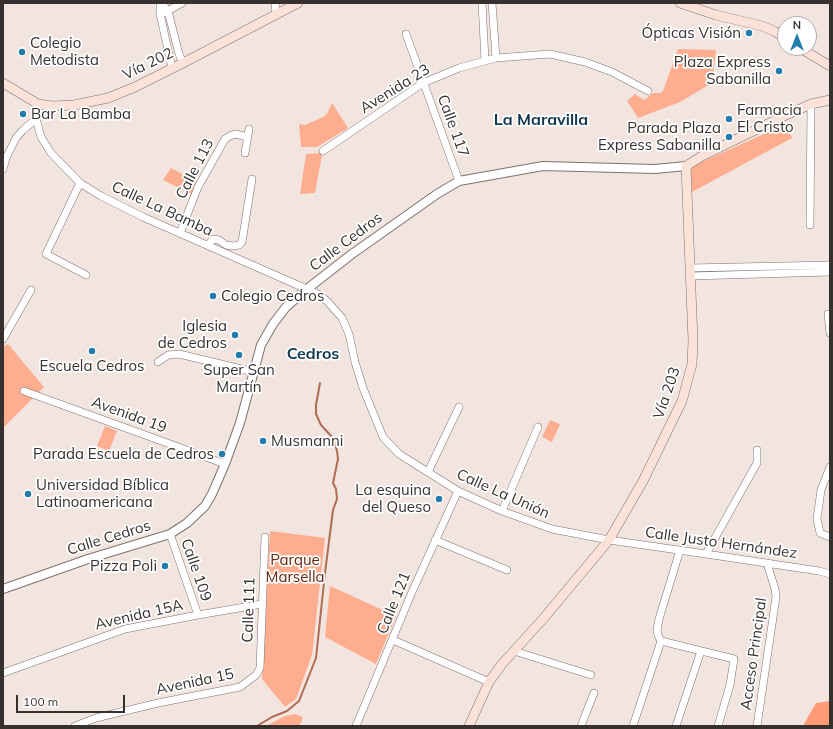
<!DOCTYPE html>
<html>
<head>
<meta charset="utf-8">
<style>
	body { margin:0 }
	#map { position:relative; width:833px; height:729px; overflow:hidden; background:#f2e4df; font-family:Mulish,sans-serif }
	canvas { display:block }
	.frame { position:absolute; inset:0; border:4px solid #36312f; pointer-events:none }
	.north { position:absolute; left:777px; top:16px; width:40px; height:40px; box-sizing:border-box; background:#fff; border:1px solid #afadac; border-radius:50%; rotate:0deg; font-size:11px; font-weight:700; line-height:16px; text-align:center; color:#36312f }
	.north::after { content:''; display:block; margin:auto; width:14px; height:18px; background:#237cab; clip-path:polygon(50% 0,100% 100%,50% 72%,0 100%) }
	.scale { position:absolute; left:16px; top:695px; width:109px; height:18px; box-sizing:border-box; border:2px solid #36312f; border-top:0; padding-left:5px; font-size:12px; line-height:14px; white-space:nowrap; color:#36312f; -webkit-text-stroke:3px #fff; paint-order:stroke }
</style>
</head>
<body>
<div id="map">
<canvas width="833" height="729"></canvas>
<div class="frame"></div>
<div class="north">N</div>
<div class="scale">100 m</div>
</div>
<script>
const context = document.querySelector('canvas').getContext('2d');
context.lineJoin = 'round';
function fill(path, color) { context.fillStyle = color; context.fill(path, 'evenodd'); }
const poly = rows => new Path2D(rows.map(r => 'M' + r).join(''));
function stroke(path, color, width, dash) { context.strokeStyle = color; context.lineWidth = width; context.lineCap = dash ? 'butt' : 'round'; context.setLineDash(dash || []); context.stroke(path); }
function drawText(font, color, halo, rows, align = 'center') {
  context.font = font + ' Mulish,sans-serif'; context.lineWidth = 3.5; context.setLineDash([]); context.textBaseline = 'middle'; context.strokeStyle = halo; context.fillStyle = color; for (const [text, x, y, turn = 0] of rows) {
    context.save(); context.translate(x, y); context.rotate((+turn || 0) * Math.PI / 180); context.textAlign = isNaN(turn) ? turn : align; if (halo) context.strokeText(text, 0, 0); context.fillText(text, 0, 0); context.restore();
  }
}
fill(poly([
	[678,49,716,50,712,83,680,102,638,118,627,101,635,94,644,100,653,93,661,93,663,91],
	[332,103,348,128,317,147,301,147,299,124,305,125,323,117,327,114],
	[786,124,792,138,692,192,691,170,695,165],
	[320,153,322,155,315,193,300,194,306,154],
	[171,168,197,182,191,194,163,180],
	[8,344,44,387,3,428,3,347],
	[550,420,560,424,552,442,542,437],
	[105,426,117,431,109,451,97,446],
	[270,531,325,538,312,655,296,699,285,707,262,679],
	[330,586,396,616,376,664,325,637],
	[295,714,303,717,301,723,298,726,266,726,285,716]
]), '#fead8e');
fill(poly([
	[830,701,830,726,805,726,804,724,816,703]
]), '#fc9b76');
stroke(poly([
	[257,726,272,717,287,711,299,701,316,658,325,573,333,510,337,499,336,489,333,483,338,459,337,451,333,438,321,425,316,414,316,405,320,383]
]), '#b06c53', 2);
const minor = poly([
	[160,3,160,14,172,68],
	[162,3,168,11,179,54,183,63],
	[275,3,276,14],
	[482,3,485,60],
	[492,3,496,58],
	[164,13,182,3],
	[406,34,459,181],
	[38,104,36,119,41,137,51,153,80,183,101,196,143,217,318,294,327,301,342,318,349,334,355,362,363,388,383,437,399,454,458,491,502,511,552,529,609,540,706,554,819,571,830,574],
	[323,151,423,83,459,68,496,58,550,54,585,62,612,72,648,91],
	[245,153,249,129],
	[3,169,6,158,16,138,23,130,36,119],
	[80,183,46,254,86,275],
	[810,225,811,104],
	[180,233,198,187,225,139,230,136,235,134,248,137],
	[208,245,213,239,219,240,226,245,233,246,239,245,242,242,252,179],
	[690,268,830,265],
	[691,276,830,272],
	[828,314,830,333],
	[3,339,31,290],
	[158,362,168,355,179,354,254,372],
	[24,391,225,464],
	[830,467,821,490,817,519,820,533,830,537],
	[428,472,459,407],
	[502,511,538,427],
	[170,534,198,615],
	[435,540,507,570],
	[706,554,757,463,757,450],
	[393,640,489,682],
	[661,641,734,659,730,685,718,726],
	[514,651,591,675],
	[3,673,125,629,198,615,262,604],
	[75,726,96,718,158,703,240,687,256,675,260,668,265,537],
	[356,726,412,592,458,491],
	[581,726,594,693],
	[633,726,661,641,658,635,657,630,659,619,680,550],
	[676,726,701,651],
	[757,726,776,597,775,589,767,563]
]);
const tertiary = poly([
	[3,589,88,559,170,534,187,523,205,506,212,494,225,464,240,423,261,345,273,324,286,307,307,289,352,254,437,194,459,181,543,166,655,169,686,166]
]);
const secondary = poly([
	[680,3,716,15,762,26,774,31,785,38],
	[800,48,830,66],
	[3,83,38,104,53,106,74,105,108,98,135,87,183,63,298,3],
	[469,726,489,682,502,664,543,619,609,540,643,481,682,401,692,364,693,341,686,166,702,156,784,116,811,104,830,100]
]);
stroke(minor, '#7e726e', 8);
stroke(tertiary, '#7e726e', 10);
stroke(secondary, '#7e726e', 10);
stroke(minor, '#fff', 7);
stroke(tertiary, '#fff', 8);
stroke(secondary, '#fae2d9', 9);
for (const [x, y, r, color] of [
	[749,33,4,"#237cab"],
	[22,52,4,"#237cab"],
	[779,71,4,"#237cab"],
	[23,114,4,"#237cab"],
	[729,119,4,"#237cab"],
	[729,137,4,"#237cab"],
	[213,296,4,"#237cab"],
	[235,335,4,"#237cab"],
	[92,351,4,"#237cab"],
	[239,355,4,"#237cab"],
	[263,441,4,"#237cab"],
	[222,454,4,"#237cab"],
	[28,494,4,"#237cab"],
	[439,499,4,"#237cab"],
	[165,566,4,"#237cab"]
]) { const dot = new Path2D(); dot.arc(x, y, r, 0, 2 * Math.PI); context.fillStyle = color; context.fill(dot); stroke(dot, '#fff', 1.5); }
drawText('15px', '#36312f', '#fff', [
	["Ópticas Visión",741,33],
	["Colegio",30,43,"left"],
	["Metodista",30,60,"left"],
	["Plaza Express",771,62],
	["Sabanilla",771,79],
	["Farmacia",737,110,"left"],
	["El Cristo",737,127,"left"],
	["Bar La Bamba",31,114,"left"],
	["Parada Plaza",721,128],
	["Express Sabanilla",721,145],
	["Colegio Cedros",221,296,"left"],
	["Iglesia",227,326],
	["de Cedros",227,343],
	["Escuela Cedros",92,366,"center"],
	["Super San",239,370,"center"],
	["Martín",239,387,"center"],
	["Musmanni",271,441,"left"],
	["Parada Escuela de Cedros",214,454],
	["Universidad Bíblica",36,485,"left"],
	["Latinoamericana",36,502,"left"],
	["La esquina",431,490],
	["del Queso",431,507],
	["Pizza Poli",157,566]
], 'right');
drawText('15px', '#36312f', '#fff', [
	["Vía 202",148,64,-26],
	["Avenida 23",395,89,-32],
	["Calle 117",453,126,70],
	["Calle 113",195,169,-63],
	["Calle La Bamba",162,209,25],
	["Calle Cedros",346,242,-37],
	["Vía 203",667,393,-71],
	["Avenida 19",129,415,20],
	["Calle La Unión",503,494,24],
	["Calle Cedros",109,538,-17],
	["Calle Justo Hernández",721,543,8],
	["Calle 109",196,570,71],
	["Calle 121",394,603,-68],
	["Calle 111",249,610,-88],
	["Avenida 15A",139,615,-13],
	["Acceso Principal",754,654,-82],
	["Avenida 15",195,682,-12]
]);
drawText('15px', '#63270e', '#fff', [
	["Parque",295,560],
	["Marsella",295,577]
]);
drawText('bold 16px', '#103950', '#fff', [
	["La Maravilla",541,120],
	["Cedros",313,354]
]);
</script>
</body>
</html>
